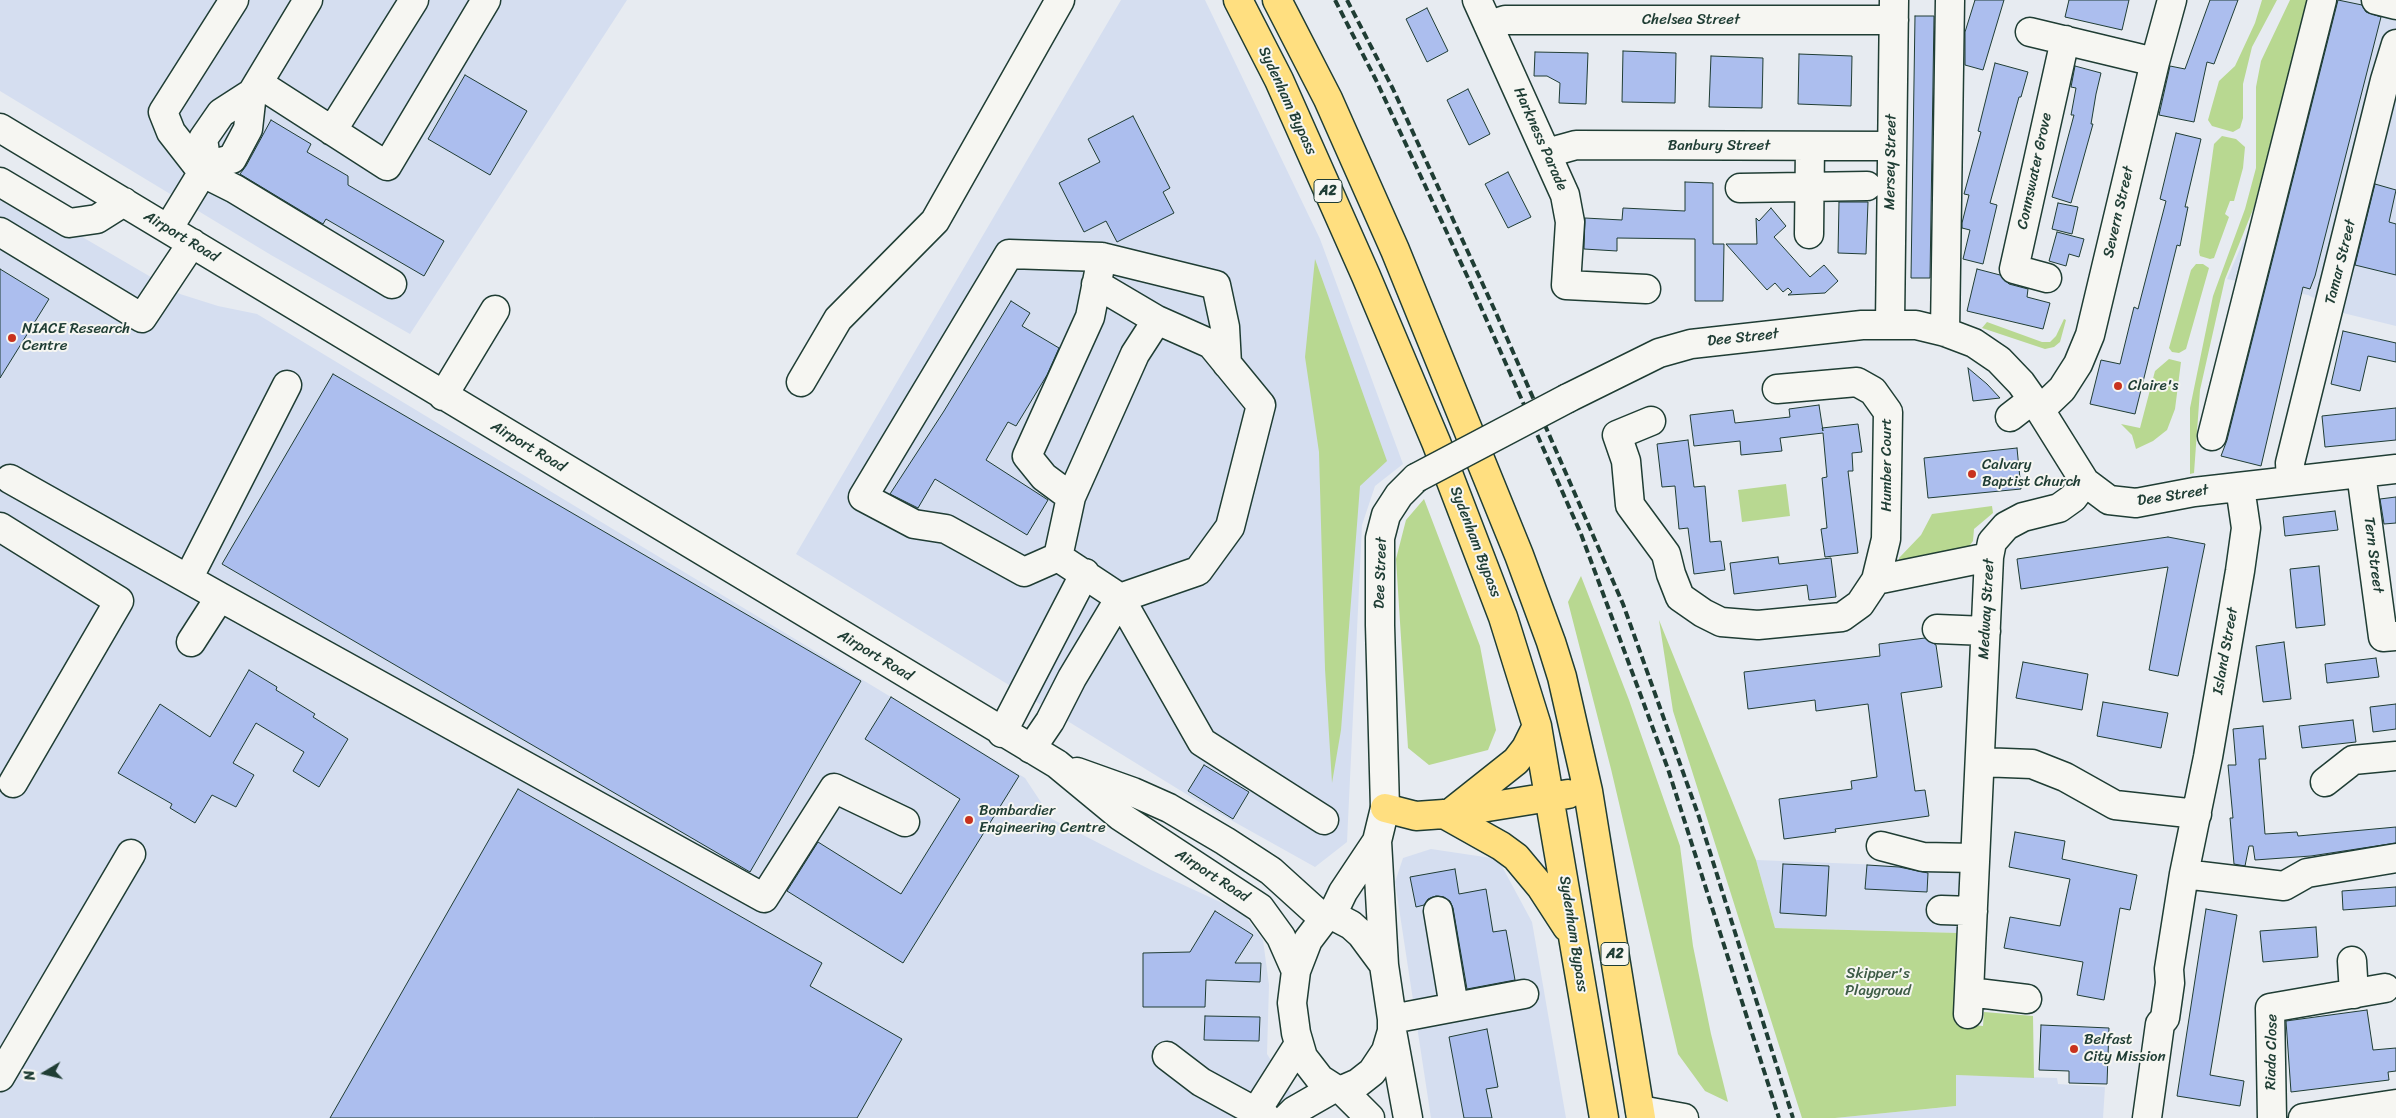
<!DOCTYPE html>
<html>
<head>
<meta charset="utf-8">
<style>
	body { margin:0 }
	#map { position:relative; width:2396px; height:1118px; overflow:hidden; background:#e7ebf1; font-family:Sriracha,sans-serif }
	canvas { display:block }
	.north { position:absolute; left:20px; top:1048px; width:50px; height:50px; -webkit-text-stroke:4px #f6f6f2; paint-order:stroke; rotate:261deg; font-size:14px; font-weight:700; line-height:20px; text-align:center; color:#1f3d34 }
	.north::after { content:''; display:block; margin:auto; width:18px; height:22px; background:#1f3d34; clip-path:polygon(50% 0,100% 100%,50% 72%,0 100%) }
</style>
</head>
<body>
<div id="map">
<canvas width="2396" height="1118"></canvas>
<div class="north">N</div>
</div>
<script>
const context = document.querySelector('canvas').getContext('2d');
context.lineJoin = 'round';
function fill(path, color) { context.fillStyle = color; context.fill(path, 'evenodd'); }
const poly = rows => new Path2D(rows.map(r => 'M' + r).join(''));
function stroke(path, color, width, dash) { context.strokeStyle = color; context.lineWidth = width; context.lineCap = dash ? 'butt' : 'round'; context.setLineDash(dash || []); context.stroke(path); }
function drawText(font, color, halo, rows, align = 'center') {
  context.font = font + ' Sriracha,sans-serif'; context.lineWidth = 4; context.setLineDash([]); context.textBaseline = 'middle'; context.strokeStyle = halo; context.fillStyle = color; for (const [text, x, y, turn = 0] of rows) {
    context.save(); context.translate(x, y); context.rotate((+turn || 0) * Math.PI / 180); context.textAlign = isNaN(turn) ? turn : align; if (halo) context.strokeText(text, 0, 0); context.fillText(text, 0, 0); context.restore();
  }
}
fill(poly([
	[0,0,627,0,410,334,271,255,0,91],
	[1121,0,1205,0,1320,239,1403,464,1375,486,1362,525,1347,842,1315,867,1204,805,796,554],
	[2313,0,2396,0,2396,326,2343,313,2308,295,2227,279,2257,209],
	[0,189,180,294,218,306,257,314,1025,778,1052,819,1151,870,1242,912,1263,940,1269,985,1267,1054,1306,1118,0,1118],
	[1431,849,1498,859,1532,922,1566,1118,1431,1118,1395,882,1403,858],
	[1756,860,1961,868,1959,933,1775,928],
	[1956,1075,2057,1078,2058,1084,2105,1087,2103,1118,1835,1118,1956,1106]
]), '#d5def0');
fill(poly([
	[2262,0,2277,0,2252,47,2243,84,2243,118,2240,128,2233,132,2212,126,2208,120,2219,81,2235,66,2255,23],
	[2290,0,2310,0,2299,31,2254,207,2225,279,2200,390,2194,473,2190,474,2190,408,2213,296,2245,209,2256,168,2256,87,2261,61],
	[2222,136,2236,139,2245,147,2243,168,2234,201,2230,201,2225,214,2229,217,2214,258,2210,259,2200,256,2199,252,2214,144],
	[1315,259,1387,461,1360,486,1341,730,1332,783,1325,669,1319,452,1305,357],
	[2196,264,2203,264,2209,268,2186,349,2179,353,2172,352,2169,348,2191,270],
	[2064,319,2066,320,2060,342,2054,347,2045,349,1982,328,1987,322,2042,342,2050,342,2056,336],
	[2169,359,2181,362,2175,409,2167,430,2153,441,2136,449,2132,435,2121,424,2140,428,2155,371],
	[1786,484,1790,516,1742,522,1738,490],
	[1424,499,1480,646,1496,730,1488,750,1429,765,1408,748,1396,559,1406,520],
	[1992,506,1993,513,1974,529,1973,541,1967,549,1899,566,1899,558,1921,535,1932,514],
	[1581,576,1629,700,1680,846,1693,946,1711,1034,1728,1102,1705,1091,1678,1054,1611,769,1568,602],
	[1659,620,1756,860,1775,928,1959,933,1955,1023,1983,1026,1984,1012,2033,1016,2034,1078,1956,1075,1956,1106,1835,1118,1802,1118,1673,711]
]), '#b8d891');
const building = poly([
	[1975,0,2004,0,1983,70,1965,65,1965,32,1975,0],
	[2069,0,2129,0,2122,30,2065,17,2069,0],
	[2210,0,2238,0,2214,64,2207,62,2194,122,2159,115,2170,66,2185,69,2210,0],
	[2338,0,2362,5,2366,12,2381,17,2315,276,2310,289,2303,287,2261,466,2221,456,2227,440,2338,0],
	[1427,8,1448,51,1427,62,1406,19,1427,8],
	[1915,16,1934,16,1930,278,1911,278,1915,16],
	[1623,51,1676,53,1675,103,1622,102,1623,51],
	[1535,52,1588,53,1586,104,1559,103,1560,83,1547,76,1534,76,1535,52],
	[1799,54,1852,56,1851,106,1798,104,1799,54],
	[1711,56,1763,58,1762,108,1709,107,1711,56],
	[1995,63,2028,72,2021,97,2019,97,1990,203,1997,205,1983,264,1963,259,1970,230,1962,228,1962,223,1969,195,1964,194,1981,132,1978,131,1995,63],
	[2075,66,2101,73,2096,94,2091,124,2093,124,2071,203,2052,197,2074,115,2071,115,2076,88,2071,87,2075,66],
	[465,75,527,111,490,175,428,139,465,75],
	[1468,89,1490,134,1469,145,1447,100,1468,89],
	[1133,116,1170,188,1163,192,1174,213,1117,242,1106,221,1084,232,1059,183,1100,162,1088,139,1133,116],
	[271,120,311,144,307,152,348,176,348,185,444,241,424,276,326,219,323,224,240,174,246,166,271,120],
	[2176,133,2201,139,2185,207,2188,207,2180,246,2177,245,2135,414,2090,404,2101,360,2120,364,2134,307,2138,309,2166,201,2160,199,2176,133],
	[1508,172,1531,217,1508,228,1485,184,1508,172],
	[1685,182,1713,183,1713,244,1724,244,1723,301,1695,301,1695,239,1617,238,1617,251,1584,249,1585,218,1622,220,1623,208,1685,211,1685,182],
	[2375,184,2396,190,2389,222,2396,224,2396,275,2355,265,2375,184],
	[1839,202,1868,202,1866,254,1838,253,1839,202],
	[2058,203,2078,207,2072,234,2052,229,2058,203],
	[1771,208,1786,226,1774,237,1810,277,1824,265,1838,281,1825,293,1788,295,1792,292,1788,288,1783,292,1775,283,1767,290,1726,244,1757,244,1756,218,1759,221,1771,208],
	[2057,232,2084,239,2079,257,2069,254,2066,266,2049,261,2057,232],
	[0,269,49,299,0,378,0,269],
	[1977,269,2000,275,2009,284,2028,289,2027,297,2050,303,2043,329,1967,311,1977,269],
	[1011,301,1030,313,1022,326,1059,348,1047,375,1016,426,1008,422,986,460,1048,500,1027,535,935,479,918,508,890,494,944,411,1011,301],
	[2343,331,2396,343,2396,362,2368,356,2360,391,2331,384,2343,331],
	[1968,368,1987,384,2000,398,1973,401,1968,368],
	[333,374,861,681,750,872,222,564,333,374],
	[1819,405,1823,431,1822,428,1858,424,1862,452,1852,453,1853,471,1848,471,1858,553,1825,557,1821,529,1827,528,1822,478,1827,477,1823,433,1780,438,1782,451,1741,455,1740,441,1694,446,1690,415,1733,410,1735,423,1790,417,1789,409,1819,405],
	[2396,408,2396,440,2325,447,2322,416,2396,408],
	[1688,440,1694,487,1705,486,1710,542,1721,541,1725,570,1694,574,1688,528,1679,529,1675,486,1662,487,1657,444,1688,440],
	[2017,448,2021,489,1928,498,1924,458,2017,448],
	[2396,497,2396,523,2384,524,2380,499,2396,497],
	[2335,511,2338,530,2285,536,2283,517,2335,511],
	[2168,537,2205,544,2178,676,2149,670,2168,567,2021,589,2017,559,2168,537],
	[1778,557,1779,564,1831,558,1836,597,1809,600,1807,585,1734,594,1730,563,1778,557],
	[2319,566,2325,625,2296,628,2290,569,2319,566],
	[1925,638,1936,645,1942,687,1901,693,1915,791,1925,790,1929,816,1835,829,1836,832,1784,839,1779,799,1852,789,1851,781,1877,777,1868,704,1816,711,1815,700,1748,709,1744,672,1880,656,1879,644,1925,638],
	[2284,642,2291,699,2263,702,2256,646,2284,642],
	[2376,658,2379,677,2327,683,2325,664,2376,658],
	[2023,662,2088,674,2082,710,2016,698,2023,662],
	[249,670,277,687,276,690,315,714,313,717,348,739,319,787,293,771,304,752,256,723,233,763,254,775,236,807,212,795,195,823,170,808,172,804,118,773,160,704,210,737,249,670],
	[891,697,1019,776,903,963,787,891,818,842,901,894,960,799,865,739,891,697],
	[2103,702,2168,713,2161,748,2097,736,2103,702],
	[2396,704,2396,729,2373,732,2370,707,2396,704],
	[2353,720,2356,742,2302,748,2299,726,2353,720],
	[2263,726,2266,759,2259,759,2265,834,2297,832,2298,836,2396,827,2396,843,2311,856,2255,860,2253,846,2249,846,2245,866,2234,864,2230,818,2233,818,2228,765,2236,765,2233,729,2263,726],
	[1204,765,1249,792,1233,819,1188,791,1204,765],
	[518,789,822,963,810,986,902,1039,857,1118,330,1118,518,789],
	[2015,832,2065,841,2062,859,2137,875,2130,910,2120,908,2104,1000,2077,995,2083,962,2004,948,2010,917,2060,926,2070,879,2009,867,2015,832],
	[1783,864,1829,866,1826,916,1780,913,1783,864],
	[1867,865,1899,867,1928,873,1927,892,1865,889,1867,865],
	[1455,869,1459,894,1486,889,1493,932,1506,930,1515,980,1467,989,1453,908,1450,901,1444,897,1436,896,1428,899,1424,905,1416,907,1410,877,1455,869],
	[2396,887,2396,906,2343,910,2342,891,2396,887],
	[2206,909,2237,915,2210,1075,2244,1081,2240,1106,2177,1096,2206,909],
	[1215,911,1253,935,1235,963,1261,963,1260,982,1206,980,1205,1007,1143,1007,1143,953,1190,952,1215,911],
	[2316,927,2318,957,2263,962,2260,931,2316,927],
	[2367,1010,2373,1050,2396,1048,2396,1071,2388,1072,2389,1080,2291,1092,2286,1021,2367,1010],
	[1205,1016,1260,1017,1259,1041,1204,1040,1205,1016],
	[2041,1025,2109,1028,2107,1084,2069,1083,2069,1071,2039,1070,2041,1025],
	[1487,1029,1498,1087,1486,1089,1492,1118,1464,1118,1449,1037,1487,1029]
]);
fill(building, '#acbeee');
stroke(building, '#1f3d34', 1);
const minor = poly([
	[234,0,163,112,171,132,203,173,235,189,392,284],
	[1477,0,1565,195,1570,222,1566,285,1646,289],
	[2376,0,2396,5],
	[1489,25,1505,20,1894,20],
	[2030,32,2155,62],
	[258,83,387,166,486,0],
	[0,128,1057,764,1120,816,1260,908,1281,937,1296,971],
	[332,131,414,0],
	[1547,153,1576,145,1891,146],
	[207,165,232,159,248,129,252,93],
	[0,182,69,223,97,219,124,202],
	[1740,188,1867,186],
	[168,229,207,165,203,139,221,113,252,93,308,0],
	[0,232,142,318,192,243],
	[1809,234,1810,146],
	[2047,278,2014,269,2065,40],
	[1096,284,1157,320],
	[1890,324,1894,0],
	[1945,332,1950,0],
	[801,382,838,319,935,221,1060,0],
	[443,396,495,310],
	[1568,398,1659,353,1691,344,1862,325,1916,325,1945,332,1974,343,1999,360,2021,383,2040,410,2085,482,2109,500,2136,503,2194,492,2396,469],
	[2040,410,2062,389,2078,364,2090,335,2155,62,2172,0],
	[2010,417,2032,400],
	[1651,421,1617,435,1626,461,1630,505,1666,554,1671,574,1680,597,1703,613,1721,622,1758,625,1842,617,1860,604,1876,580,1886,539,1888,412,1873,391,1857,382,1777,389],
	[2212,436,2322,0],
	[2361,473,2383,637,2396,636],
	[10,479,220,597,764,898,834,788,905,822],
	[2291,481,2290,463,2385,80,2396,44],
	[1071,497,1044,477,1027,456,1090,317,1102,257],
	[0,527,119,601,13,783],
	[1058,557,1024,572,946,529,914,524,863,497,1009,254,1102,257,1216,285,1225,327,1227,364],
	[1058,557,1120,598,1202,742,1324,820],
	[188,579,287,385],
	[1876,580,1989,557],
	[1937,629,1986,631],
	[191,642,220,597],
	[1002,733,1085,573],
	[1031,749,1050,721,1072,678,1120,598,1198,571,1230,527,1261,405,1211,344,1157,320,1135,354,1071,497,1058,557],
	[1980,762,2032,764,2065,777,2115,805,2197,814],
	[1077,772,1133,792,1169,808,1225,841,1271,871,1324,919],
	[2325,782,2353,760,2396,756],
	[1881,846,1923,857,1975,858],
	[2184,874,2284,886,2307,873,2396,858],
	[1941,910,1973,911],
	[1438,911,1454,1007],
	[1332,915,1351,925,1361,934,1384,965,1392,1019,1392,1031,1386,1051,1372,1072,1358,1083,1342,1090,1334,1088,1320,1079,1303,1057,1296,1033,1292,1003,1296,971,1308,940,1324,919,1332,915],
	[1332,915,1343,892,1377,841],
	[2352,961,2354,994],
	[1384,965,1377,841,1385,808,1380,625,1380,538,1386,515,1399,495,1416,478],
	[1969,992,2027,999],
	[1968,1014,1989,557,1992,542,2006,526,2023,517,2059,508,2073,498,2085,482],
	[1392,1019,1524,994],
	[1392,1031,1408,1118],
	[1167,1056,1201,1082,1267,1118],
	[0,1077,131,854],
	[1342,1090,1370,1118],
	[1640,1110,1684,1118],
	[1252,1118,1299,1044],
	[1287,1118,1294,1111,1334,1088],
	[2147,1118,2160,1024,2165,1018,2170,983,2169,969,2184,874,2208,757,2240,571,2246,528,2240,487],
	[2272,1118,2270,1008,2385,988],
	[2303,1118,2396,1104]
]);
const highway = poly([
	[1238,0,1279,80,1366,276,1436,442,1503,617,1537,726,1604,1118],
	[1277,0,1328,99,1395,250,1519,555,1551,642,1562,677,1588,791,1641,1118],
	[1385,808,1416,816,1444,814,1568,794],
	[1453,811,1516,761,1526,748,1537,726],
	[1444,814,1501,846,1516,857,1541,887,1567,927]
]);
stroke(minor, '#1f3d34', 31);
stroke(highway, '#1f3d34', 31);
stroke(minor, '#f6f6f2', 28);
stroke(highway, '#ffdf80', 28);
stroke(poly([
	[1335,0,1376,80,1469,280,1581,534,1668,769,1779,1118],
	[1347,0,1393,89,1496,313,1623,604,1699,817,1793,1118]
]), '#1f3d34', 4, [8, 4]);
const minorBridge = poly([
	[1416,478,1568,398]
]);
stroke(minorBridge, '#1f3d34', 31, []);
stroke(minorBridge, '#f6f6f2', 28);
for (const [x, y, r, color] of [
	[12,338,5,"#c8321e"],
	[2118,386,5,"#c8321e"],
	[1972,474,5,"#c8321e"],
	[969,820,5,"#c8321e"],
	[2074,1049,5,"#c8321e"]
]) { const dot = new Path2D(); dot.arc(x, y, r, 0, 2 * Math.PI); context.fillStyle = color; context.fill(dot); stroke(dot, '#f6f6f2', 2); }
for (const [x, y, w] of [
	[1328,191,28],
	[1615,954,28]
]) { const box = new Path2D(); box.roundRect(x - w / 2, y - 11.5, w, 23, 4); context.fillStyle = '#f6f6f2'; context.fill(box); stroke(box, '#1f3d34', 1); }
drawText('bold 14px', '#1f3d34', null, [
	["A2",1328,191],
	["A2",1615,954]
]);
drawText('15px', '#1f3d34', '#f6f6f2', [
	["Chelsea Street",1691,20],
	["Sydenham Bypass",1287,101,65],
	["Harkness Parade",1540,139,66],
	["Banbury Street",1719,146],
	["Mersey Street",1891,162,-89],
	["Connswater Grove",2035,171,-78],
	["Severn Street",2119,212,-77],
	["Airport Road",181,237,31],
	["Tamar Street",2341,262,-76],
	["Dee Street",1743,338,-6],
	["Airport Road",528,447,31],
	["Humber Court",1887,465,-90],
	["Dee Street",2173,496,-9],
	["Sydenham Bypass",1475,542,69],
	["Tern Street",2373,555,83],
	["Dee Street",1381,573,-88],
	["Medway Street",1987,609,-87],
	["Island Street",2226,651,-80],
	["Airport Road",875,656,31],
	["Airport Road",1212,876,33],
	["Sydenham Bypass",1573,934,81],
	["Riada Close",2272,1052,-89]
]);
drawText('15px', '#1f3d34', '#f6f6f2', [
	["NIACE Research",22,329],
	["Centre",22,346],
	["Claire's",2128,386],
	["Calvary",1982,465],
	["Baptist Church",1982,482],
	["Bombardier",979,811],
	["Engineering Centre",979,828],
	["Belfast",2084,1040],
	["City Mission",2084,1057]
], 'left');
drawText('15px', '#3e5c47', '#f6f6f2', [
	["Skipper's",1878,974],
	["Playgroud",1878,991]
]);
</script>
</body>
</html>
